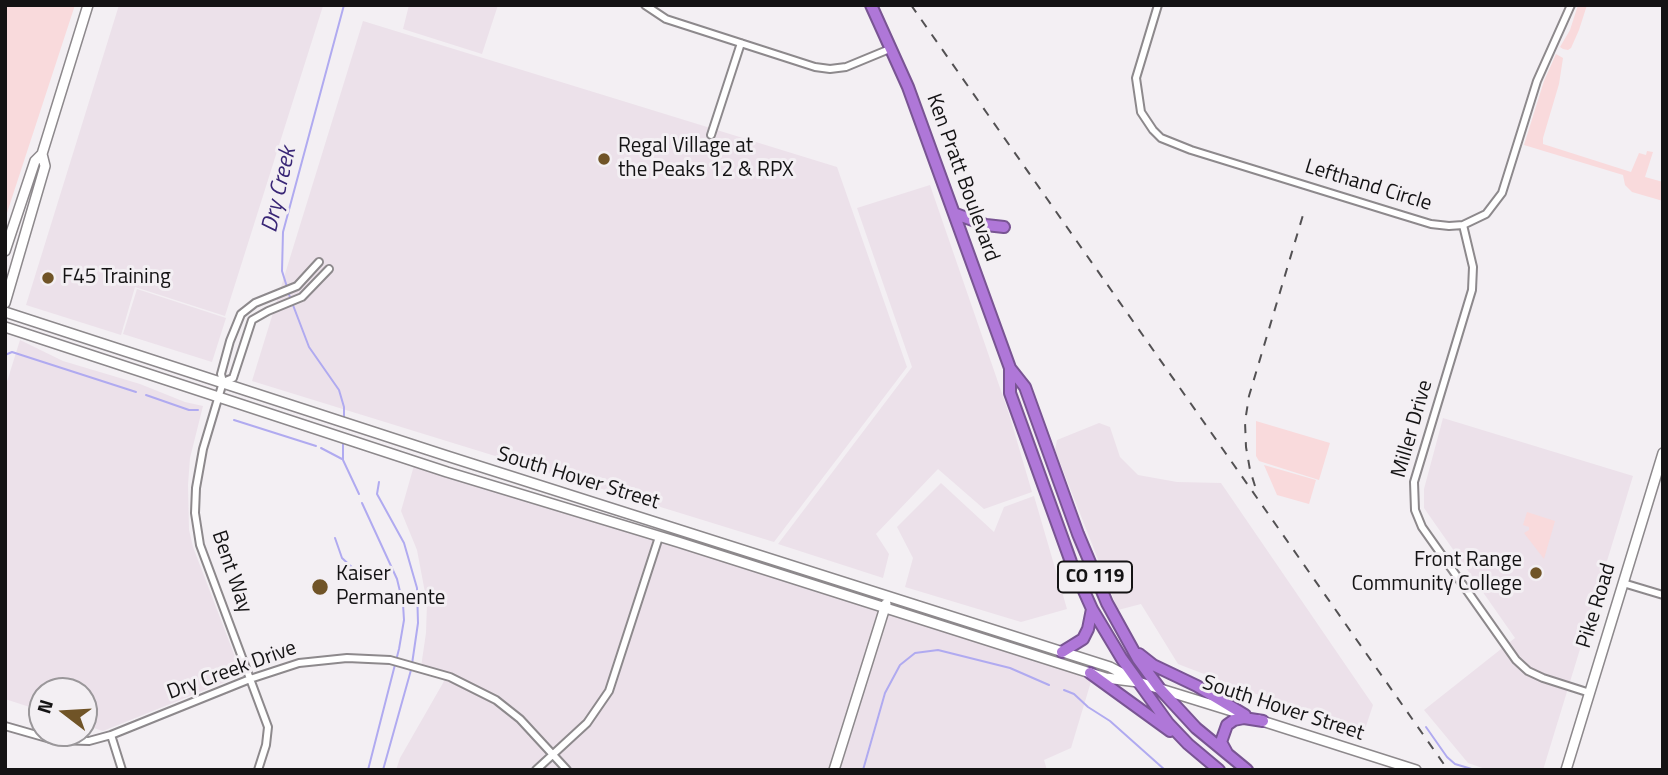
<!DOCTYPE html>
<html>
<head>
<meta charset="utf-8">
<style>
	body { margin:0 }
	#map { position:relative; width:1668px; height:775px; overflow:hidden; background:#f3eff3; font-family:"Titillium Web",sans-serif }
	canvas { display:block }
	.frame { position:absolute; inset:0; border:7px solid #141314; pointer-events:none }
	.north { position:absolute; left:28px; top:677px; width:70px; height:70px; box-sizing:border-box; background:#f3eff3; border:2px solid #9a979a; border-radius:50%; rotate:287deg; font-size:19px; font-weight:700; line-height:28px; text-align:center; color:#141314 }
	.north::after { content:''; display:block; margin:auto; width:24px; height:32px; background:#705427; clip-path:polygon(50% 0,100% 100%,50% 72%,0 100%) }
</style>
</head>
<body>
<div id="map">
<canvas width="1668" height="775"></canvas>
<div class="frame"></div>
<div class="north">N</div>
</div>
<script>
const context = document.querySelector('canvas').getContext('2d');
context.lineJoin = 'round';
function fill(path, color) { context.fillStyle = color; context.fill(path, 'evenodd'); }
const poly = rows => new Path2D(rows.map(r => 'M' + r).join(''));
function stroke(path, color, width, dash) { context.strokeStyle = color; context.lineWidth = width; context.lineCap = dash ? 'butt' : 'round'; context.setLineDash(dash || []); context.stroke(path); }
function drawText(font, color, halo, rows, align = 'center') {
  context.font = font + ' "Titillium Web",sans-serif'; context.lineWidth = 6; context.setLineDash([]); context.textBaseline = 'middle'; context.strokeStyle = halo; context.fillStyle = color; for (const [text, x, y, turn = 0] of rows) {
    context.save(); context.translate(x, y); context.rotate((+turn || 0) * Math.PI / 180); context.textAlign = isNaN(turn) ? turn : align; if (halo) context.strokeText(text, 0, 0); context.fillText(text, 0, 0); context.restore();
  }
}
fill(poly([
	[119,5,323,6,225,316,135,287,121,335,26,305],
	[409,5,498,5,482,54,403,29],
	[363,21,837,167,907,367,774,542,252,381],
	[930,185,1009,414,1032,492,984,509,938,469,876,534,889,554,883,578,778,544,912,367,857,208],
	[137,289,226,318,212,362,123,334],
	[20,340,63,361,140,384,185,402,203,406,190,458,188,485,189,530,193,547,242,675,103,731,84,725,84,691,42,691,42,711,5,699,5,388],
	[1443,418,1633,476,1543,770,1488,770,1468,763,1424,710,1515,638,1424,508,1424,489],
	[1099,423,1110,427,1120,457,1138,475,1177,482,1221,483,1373,705,1363,735,1178,664,1141,604,1118,610,1055,450,1057,440],
	[415,462,1093,675,1071,748,1044,760,1047,770,396,770,400,758,447,676,421,667,426,633,427,603,417,550,401,511],
	[941,483,994,532,1004,507,1034,496,1067,609,1021,622,905,587,913,558,897,527]
]), '#ece1ea');
fill(poly([
	[5,5,75,5,5,219],
	[1578,5,1587,5,1579,30,1571,48,1568,50,1563,49,1560,47,1570,30],
	[1556,54,1563,58,1559,84,1543,138,1543,144,1631,172,1639,153,1646,155,1647,151,1653,152,1645,177,1663,182,1663,201,1632,192,1625,185,1623,175,1524,145,1544,81],
	[1256,421,1330,443,1319,480,1259,461,1256,456],
	[1264,465,1316,480,1309,504,1277,495],
	[1527,512,1555,521,1544,559,1524,533,1529,530,1529,527,1523,525]
]), '#f9dadc');
stroke(poly([
	[287,287,282,271,283,232,344,5],
	[288,292,309,347,339,390,344,407,344,420],
	[5,355,12,352,136,392],
	[146,395,189,410,198,410],
	[234,420,316,446],
	[343,443,343,460,359,494],
	[321,448,342,459],
	[379,482,377,494,404,543,417,588,418,623,412,664],
	[362,503,397,579,403,604,404,620,399,649,368,770],
	[335,538,342,558,356,571],
	[1064,690,1074,694,1088,707,1110,721,1165,770],
	[1426,727,1447,757,1455,764,1475,770],
	[383,770,411,670],
	[863,770,885,693,900,665,915,653,938,650,1010,668,1049,685]
]), '#b0aaf0', 2);
const street = poly([
	[645,5,666,19,815,67,830,69,846,67,892,48],
	[1158,5,1136,78,1141,112,1153,130,1161,138,1191,150,1395,213,1431,224,1449,226,1463,225,1486,214,1502,193,1537,81,1571,5],
	[711,135,741,43],
	[1463,225,1473,267,1472,290,1414,482,1415,510,1422,527,1516,660,1528,671,1543,678,1590,693],
	[223,382,233,378,252,320,268,311,302,297,329,269],
	[1623,583,1663,595],
	[5,726,54,740,89,741,111,735,250,679,299,663,347,658,390,660,450,677,496,700,520,719,567,770],
	[111,735,122,770],
	[258,770,266,745,268,727,200,545,195,513,196,488,203,449,223,382,221,374,230,341,241,314,255,303,297,286,319,262],
	[536,770,587,723,609,691,659,537]
]);
const secondary = poly([
	[5,251,35,161,42,154,88,5],
	[5,303,45,166,42,154],
	[5,312,444,455,1110,667,1131,678],
	[5,327,447,472,678,542,1106,678,1138,682,1235,712],
	[1259,720,1416,770],
	[834,770,886,604],
	[1566,770,1663,453]
]);
const highway = poly([
	[871,5,908,87,1010,368,1025,387,1078,534,1107,603,1138,659,1160,689,1196,728,1247,770],
	[956,214,986,225,1004,227],
	[1010,368,1010,393,1071,562,1092,609,1122,659,1168,723,1188,744,1219,770],
	[1062,652,1083,639,1088,629,1092,609],
	[1139,654,1153,665,1197,686,1245,715],
	[1090,673,1170,731],
	[1227,753,1221,742,1227,725,1234,720,1244,718,1263,721]
]);
stroke(street, '#8d898c', 10);
stroke(secondary, '#8d898c', 12);
stroke(highway, '#795493', 14);
stroke(street, '#fff', 6);
stroke(secondary, '#fff', 9);
stroke(highway, '#af77d8', 10);
stroke(poly([
	[911,5,1448,770],
	[1255,486,1250,470,1246,447,1245,422,1249,396,1303,215]
]), '#535153', 2, [9, 9]);
for (const [x, y, r, color] of [
	[604,159,7,"#705427"],
	[48,278,7,"#705427"],
	[1536,573,7,"#705427"],
	[320,587,9,"#705427"]
]) { const dot = new Path2D(); dot.arc(x, y, r, 0, 2 * Math.PI); context.fillStyle = color; context.fill(dot); stroke(dot, '#f3eff3', 2.5); }
for (const [x, y, w] of [
	[1095,577,74]
]) { const box = new Path2D(); box.roundRect(x - w / 2, y - 15.5, w, 31, 5); context.fillStyle = '#f3eff3'; context.fill(box); stroke(box, '#141314', 2); }
drawText('bold 19px', '#141314', null, [
	["CO 119",1095,577]
]);
drawText('21px', '#141314', '#f3eff3', [
	["Regal Village at",618,147],
	["the Peaks 12 & RPX",618,171],
	["F45 Training",62,278],
	["Front Range",1522,561,"right"],
	["Community College",1522,585,"right"],
	["Kaiser",336,575],
	["Permanente",336,599]
], 'left');
drawText('21px', '#141314', '#f3eff3', [
	["Ken Pratt Boulevard",962,178,70],
	["Lefthand Circle",1368,186,17],
	["Miller Drive",1413,429,-74],
	["South Hover Street",578,479,17],
	["Bent Way",231,572,71],
	["Pike Road",1597,606,-73],
	["Dry Creek Drive",232,671,-20],
	["South Hover Street",1283,709,18]
]);
drawText('italic 23px', '#392676', '#f3eff3', [
	["Dry Creek",280,190,-77]
]);
</script>
</body>
</html>
